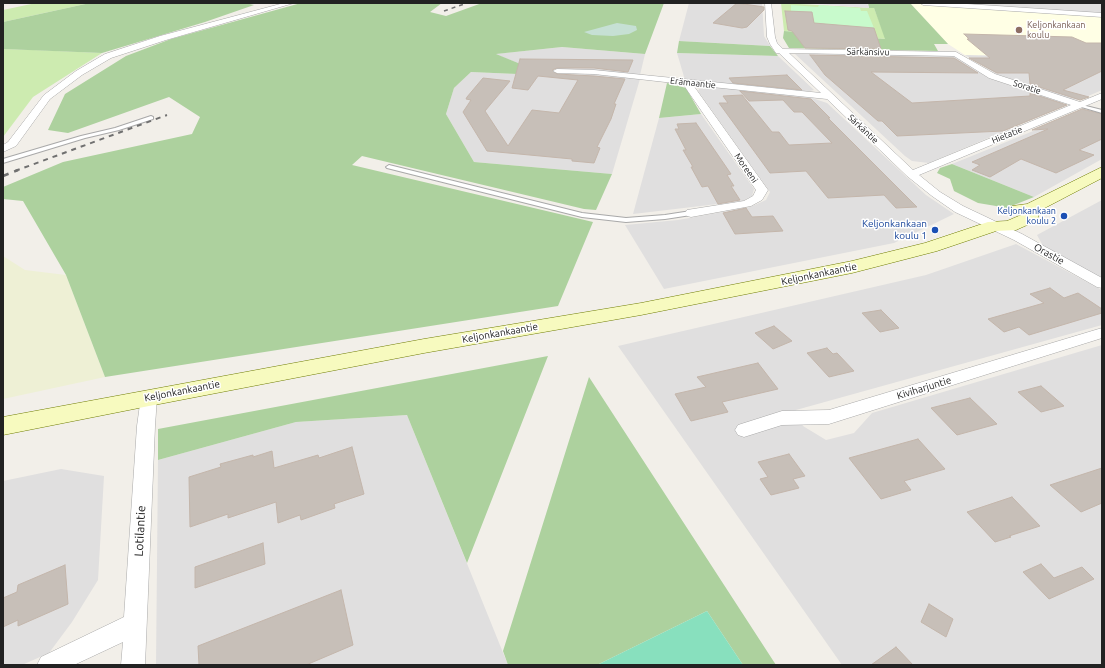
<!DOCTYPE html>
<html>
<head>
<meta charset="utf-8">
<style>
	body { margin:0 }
	#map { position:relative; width:1105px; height:668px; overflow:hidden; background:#f2efe9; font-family:Ubuntu,sans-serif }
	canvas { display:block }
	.frame { position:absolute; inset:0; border:4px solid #222; pointer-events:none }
</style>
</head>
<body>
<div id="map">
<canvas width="1105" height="668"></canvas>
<div class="frame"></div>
</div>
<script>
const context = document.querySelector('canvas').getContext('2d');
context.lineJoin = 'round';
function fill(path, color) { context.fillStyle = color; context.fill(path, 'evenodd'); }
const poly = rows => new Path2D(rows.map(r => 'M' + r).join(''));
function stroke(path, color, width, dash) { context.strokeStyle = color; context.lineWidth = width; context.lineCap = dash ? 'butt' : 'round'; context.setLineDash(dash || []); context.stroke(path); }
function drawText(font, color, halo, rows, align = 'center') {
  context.font = font + ' Ubuntu,sans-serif'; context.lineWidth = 3; context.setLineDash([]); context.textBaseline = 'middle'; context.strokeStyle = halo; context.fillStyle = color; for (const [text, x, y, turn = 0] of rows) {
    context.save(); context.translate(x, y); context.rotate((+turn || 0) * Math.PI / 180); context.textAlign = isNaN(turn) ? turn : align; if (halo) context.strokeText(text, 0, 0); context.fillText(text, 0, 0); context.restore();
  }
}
fill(poly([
	[689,3,762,3,764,36,770,46,679,41],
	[943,3,1102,3,1102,14],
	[562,47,645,54,640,75,595,71,555,69,540,72,495,54],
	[677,53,778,56,814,90,805,92,685,80],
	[795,54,952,55,989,78,1061,102,1064,106,929,163,912,161,905,156],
	[965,55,1102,57,1102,90,1079,100,1070,99,996,74],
	[471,72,540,75,593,74,640,79,612,174,474,162,446,114,454,88],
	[707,86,809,97,827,103,926,195,954,214,894,243,664,289,625,225,678,220,750,207,766,200,770,192,698,91,701,87],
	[1085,110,1102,116,1102,159,1034,197,952,164],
	[701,114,754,189,752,196,743,201,633,214,659,118],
	[1102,200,1102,279,1043,246,1037,235],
	[1016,244,1102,290,1102,325,796,410,803,426,826,440,854,433,872,413,1102,345,1102,665,842,665,618,346,926,275],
	[407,415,508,665,156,665,158,460,296,422],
	[61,469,104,476,98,580,72,622,49,653,22,665,3,665,3,481]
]), '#e0dfdf');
fill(poly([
	[910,3,1102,17,1102,57,965,55,948,44]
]), '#ffffe5');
fill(poly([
	[3,256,25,270,66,275,105,377,3,399]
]), '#eef0d5');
fill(poly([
	[36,3,90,3,3,22,3,10],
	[781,3,874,8,886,39,784,31],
	[3,49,33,50,102,53,33,97,3,137]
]), '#cdebb0');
fill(poly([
	[90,3,245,3,254,5,205,22,102,53,3,49,3,22],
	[301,3,442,3,430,12,446,16,482,3,664,3,645,54,562,47,496,54,540,72,540,75,471,72,454,88,446,114,474,162,612,174,596,210,584,209,362,156,352,165,593,222,558,306,105,377,66,275,23,201,3,199,3,187,63,162,192,134,200,117,169,97,68,133,48,130,65,94,126,56,171,39],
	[868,3,910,3,948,44,934,44,938,51,789,48,783,38,784,31,885,39,874,8,869,8],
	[679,41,770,46,778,56,677,53],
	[667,83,686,88,701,114,659,118],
	[952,164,1034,197,1004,209,996,206,978,203,954,191,950,179,937,173,940,168],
	[548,356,467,563,407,415,296,422,158,460,158,429],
	[589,377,776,665,743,665,707,611,597,665,508,665,503,651]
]), '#add19e');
fill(poly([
	[617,23,636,26,637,30,629,34,613,36,592,35,584,32]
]), '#c6e0d4');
fill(poly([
	[791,5,818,7,819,5,860,8,861,11,867,11,874,28,814,23,812,13,791,11]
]), '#c8facc');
fill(poly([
	[707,611,743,665,597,665]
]), '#88e0be');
fill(poly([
	[801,3,867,3,869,8,816,4]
]), '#e2e2e2');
const building = poly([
	[737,3,764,7,764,10,747,27,742,28,713,23,737,3],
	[785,11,812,12,814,23,874,28,881,49,805,48,792,31,788,30,785,11],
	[964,34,1072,37,1086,43,1102,43,1102,71,1063,90,1089,97,1080,100,1030,84,1029,73,997,73,969,58,990,58,967,39,969,39,964,34],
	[810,55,954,58,978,73,871,72,912,103,1030,96,1030,93,1067,105,1003,131,897,136,882,121,878,121,825,75,810,55],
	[520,59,633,60,628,72,594,68,557,68,552,70,557,74,594,76,625,79,614,104,616,104,611,119,597,147,600,148,594,163,572,161,572,159,487,151,463,112,471,100,466,99,467,97,483,78,510,81,485,111,508,146,532,110,559,113,578,80,538,76,528,90,512,88,520,59],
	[787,75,802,90,733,83,729,78,787,75],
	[740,91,811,99,830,118,828,118,917,207,896,208,884,195,828,198,806,171,770,173,719,103,728,103,723,96,742,95,772,132,779,132,789,145,832,143,802,112,794,112,783,100,749,101,740,91],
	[1082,109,1102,114,1102,139,1079,150,1094,155,1056,173,1021,159,990,177,972,170,980,165,972,162,1048,129,1032,130,1082,109],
	[696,123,731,174,727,175,734,186,731,186,740,200,718,204,708,186,702,187,691,167,693,167,683,150,686,150,675,129,679,129,677,124,696,123],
	[746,208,752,217,773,216,783,231,735,234,723,213,746,208],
	[1050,288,1064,298,1078,293,1102,309,1102,313,1029,335,1019,327,1004,332,988,319,1044,303,1030,294,1050,288],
	[881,310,899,328,880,332,862,313,881,310],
	[774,326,792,341,773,349,755,333,774,326],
	[827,348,833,354,837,353,854,371,829,377,807,353,827,348],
	[758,363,778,389,722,402,728,412,691,421,675,394,706,387,697,377,758,363],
	[1041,386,1064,406,1041,412,1018,392,1041,386],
	[970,398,997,424,957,435,931,408,970,398],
	[918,439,945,469,904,481,911,490,881,499,849,458,918,439],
	[352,447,364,494,334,504,335,508,301,520,300,515,278,523,276,502,228,518,228,514,190,527,189,477,221,467,220,464,253,455,253,457,272,451,274,468,318,455,319,458,352,447],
	[789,454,805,476,793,479,799,488,771,495,760,479,768,477,758,462,789,454],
	[1102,468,1102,503,1081,512,1050,485,1102,468],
	[1012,497,1040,526,1009,536,1011,537,995,542,967,512,1012,497],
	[263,543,265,564,195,588,195,567,263,543],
	[1041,564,1054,578,1082,567,1094,579,1049,599,1023,572,1041,564],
	[65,565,68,604,18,626,18,620,3,627,3,598,17,592,18,585,65,565],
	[341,590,353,645,306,665,199,665,198,646,341,590],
	[929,604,953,619,946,637,921,622,929,604],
	[896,647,913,665,871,665,896,647]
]);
fill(building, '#c7bfb8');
stroke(building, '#c4b6ab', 1);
const lane = poly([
	[1078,104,1102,110,1102,113,1078,106,1078,104],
	[151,116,153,117,153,119,119,130,85,138,3,163,3,159,81,136,115,128,151,116],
	[389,165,582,213,626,218,665,215,691,211,694,213,691,215,665,219,626,222,582,217,387,168,386,167,389,165]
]);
const street = poly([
	[284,3,294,3,166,40,111,58,82,75,50,99,16,146,3,152,3,145,8,142,44,95,76,71,105,54,160,36,284,3],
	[765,3,771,3,775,37,777,43,783,49,956,52,995,74,1080,102,1102,93,1102,99,919,175,940,192,963,206,1022,234,1102,278,1102,288,1097,287,1014,240,955,212,932,196,907,176,827,99,693,85,768,190,762,200,751,206,691,217,687,216,685,213,687,210,744,201,753,196,756,190,683,84,594,74,557,73,553,71,557,69,594,70,821,93,779,53,776,53,770,44,767,37,765,3],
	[789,53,954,56,989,78,1071,105,913,170,789,53],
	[920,3,952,3,1102,13,1102,17,923,5,920,3],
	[1102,328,1102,338,829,424,782,425,744,437,738,435,735,430,738,425,782,411,829,410,1102,328],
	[149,391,155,393,157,397,155,426,145,665,121,665,123,642,74,665,37,665,41,657,124,617,137,426,141,397,143,393,149,391]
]);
const secondary = poly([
	[1102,167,1102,178,1039,211,1038,217,1036,221,1016,230,996,231,937,251,852,273,641,315,424,353,149,406,3,435,3,417,424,339,641,303,852,261,925,243,988,222,1007,221,1021,215,1012,214,1010,210,1012,206,1027,204,1102,167]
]);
stroke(lane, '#a9a9a9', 2);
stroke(street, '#a9a9a9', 1);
stroke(secondary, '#707d05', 1);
fill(lane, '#fff');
fill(street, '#fff');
fill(secondary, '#f7fabf');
stroke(poly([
	[444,11,467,3]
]), '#707070', 1.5, [4, 4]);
stroke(poly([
	[15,171,167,115]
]), '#707070', 2, [5, 5]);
stroke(poly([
	[3,176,18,170]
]), '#707070', 2.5, [6, 6]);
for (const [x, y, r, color] of [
	[1019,30,4,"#8d6e63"],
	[1064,216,4,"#1a4fb4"],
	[935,230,4,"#1a4fb4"]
]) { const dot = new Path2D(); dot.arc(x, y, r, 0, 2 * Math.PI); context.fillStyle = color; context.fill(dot); stroke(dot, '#fff', 1.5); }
drawText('9px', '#785e54', '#fff', [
	["Keljonkankaan",1027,25],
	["koulu",1027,35]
], 'left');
drawText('9px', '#222', '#fff', [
	["Särkänsivu",868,52,1],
	["Erämaantie",693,83,6],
	["Soratie",1027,87,18],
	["Särkäntie",863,129,43],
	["Hietatie",1007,135,-22],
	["Moreeni",746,168,55]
]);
drawText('9px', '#164399', '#fff', [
	["Keljonkankaan",1056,211],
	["koulu 2",1056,221]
], 'right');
drawText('10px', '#164399', '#fff', [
	["Keljonkankaan",927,224],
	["koulu 1",927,236]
], 'right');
drawText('10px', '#222', '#fff', [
	["Orastie",1049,254,29],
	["Keljonkankaantie",819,274,-12],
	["Keljonkankaantie",500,333,-10],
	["Kiviharjuntie",924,388,-17],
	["Keljonkankaantie",182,391,-11]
]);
drawText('12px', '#222', '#fff', [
	["Lotilantie",140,531,-87]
]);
</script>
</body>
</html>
